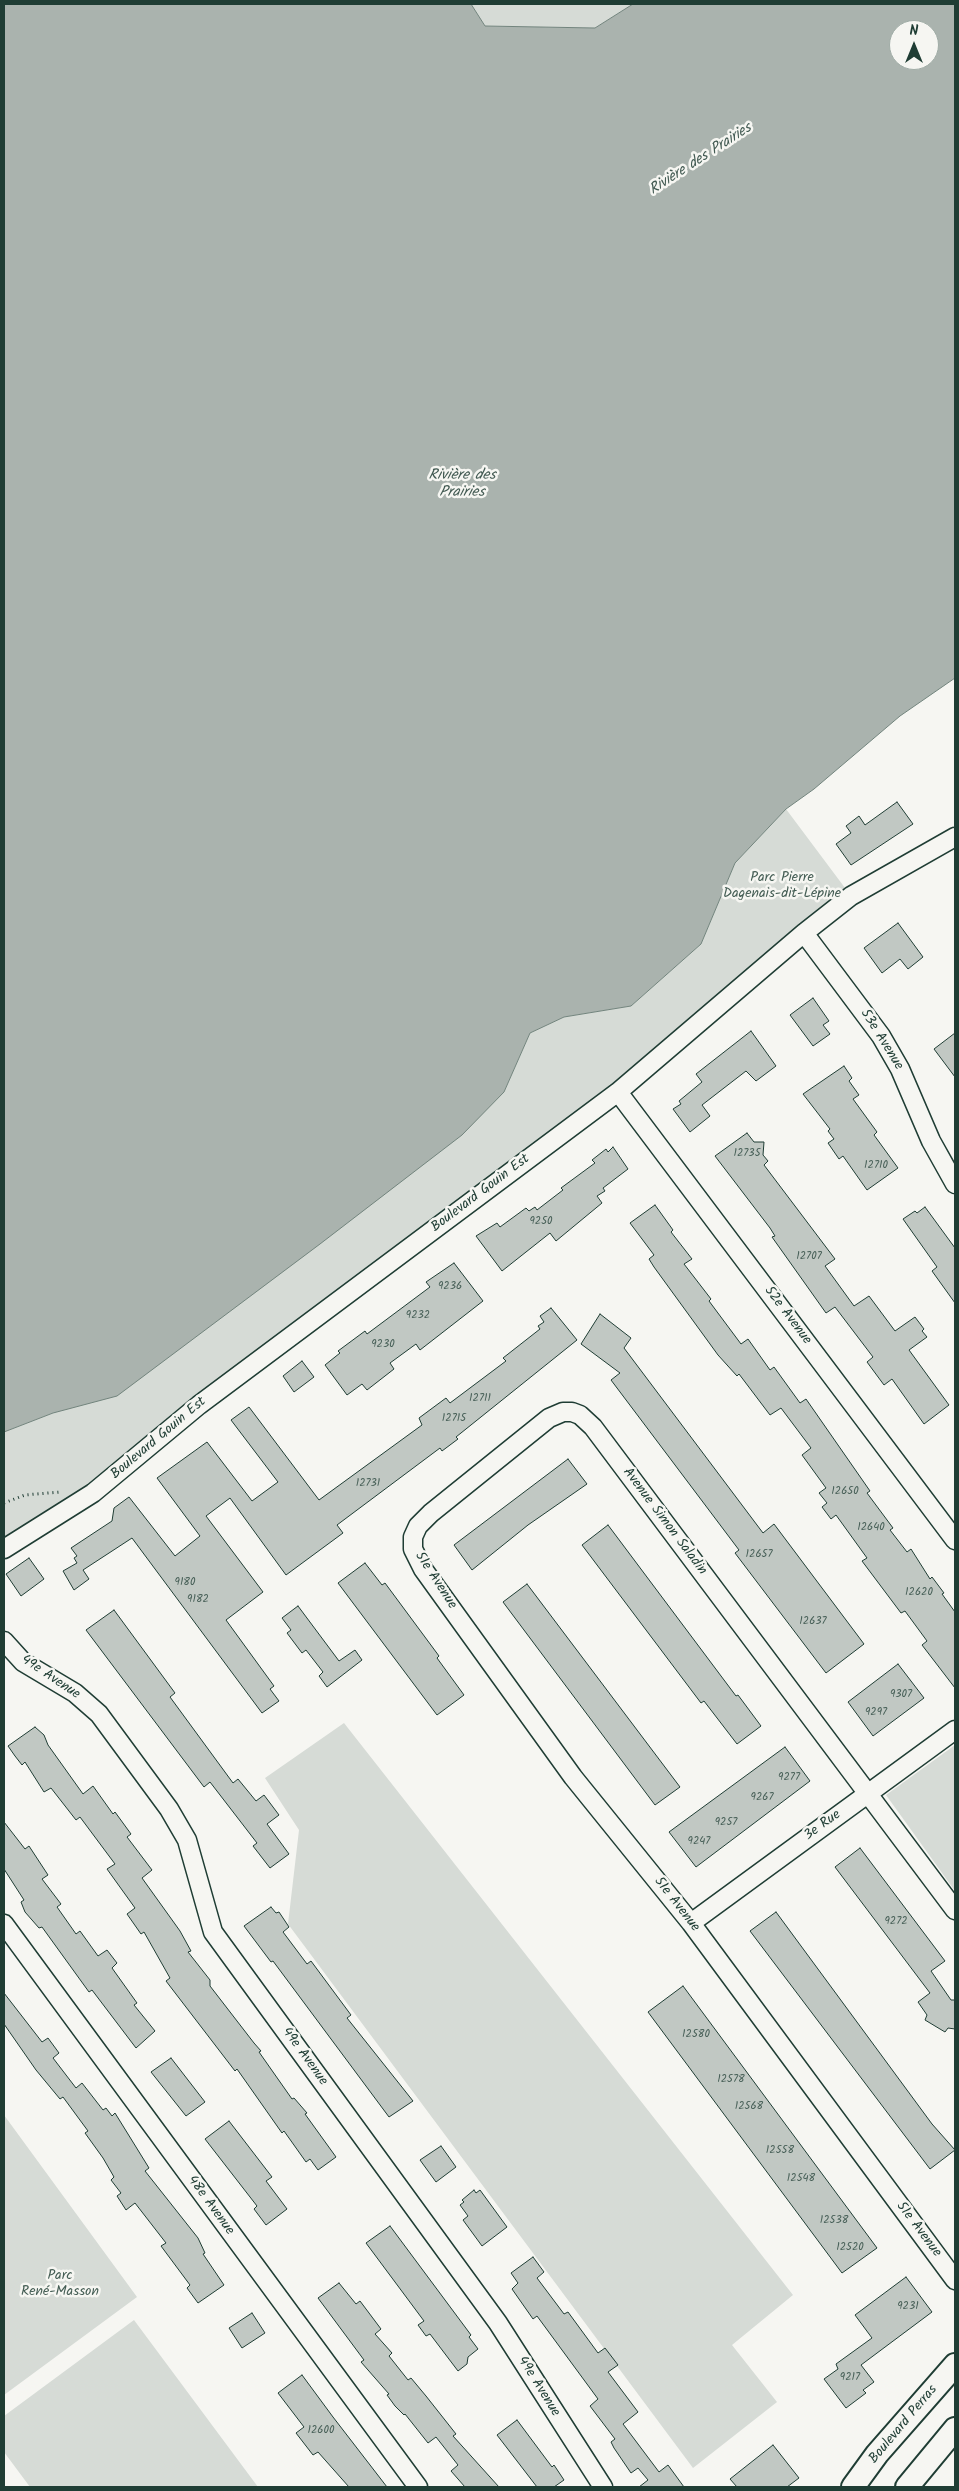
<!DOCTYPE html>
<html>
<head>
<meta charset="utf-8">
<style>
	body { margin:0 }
	#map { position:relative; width:959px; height:2491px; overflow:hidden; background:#f6f6f2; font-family:Kalam,sans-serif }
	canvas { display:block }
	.frame { position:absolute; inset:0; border:5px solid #1f3d34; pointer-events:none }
	.north { position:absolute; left:889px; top:20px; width:50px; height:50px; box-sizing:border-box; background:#f6f6f2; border:1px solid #a0aca6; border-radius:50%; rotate:0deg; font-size:14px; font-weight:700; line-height:20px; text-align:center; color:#1f3d34 }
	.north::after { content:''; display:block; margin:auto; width:18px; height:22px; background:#1f3d34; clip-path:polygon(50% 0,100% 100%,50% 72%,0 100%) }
</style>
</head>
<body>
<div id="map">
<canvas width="959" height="2491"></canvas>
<div class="frame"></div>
<div class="north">N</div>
</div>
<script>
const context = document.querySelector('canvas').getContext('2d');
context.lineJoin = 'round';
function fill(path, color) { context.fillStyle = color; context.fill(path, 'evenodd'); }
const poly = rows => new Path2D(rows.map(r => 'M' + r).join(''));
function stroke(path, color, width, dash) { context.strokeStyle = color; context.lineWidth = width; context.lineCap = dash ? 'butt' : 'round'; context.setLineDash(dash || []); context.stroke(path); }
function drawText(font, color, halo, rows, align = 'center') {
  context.font = font + ' Kalam,sans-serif'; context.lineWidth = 5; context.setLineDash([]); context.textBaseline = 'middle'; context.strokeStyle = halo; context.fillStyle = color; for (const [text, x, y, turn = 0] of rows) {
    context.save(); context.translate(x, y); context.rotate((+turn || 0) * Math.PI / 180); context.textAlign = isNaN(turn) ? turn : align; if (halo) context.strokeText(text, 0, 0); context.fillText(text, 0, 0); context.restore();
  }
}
fill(poly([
	[471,4,633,4,595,28,485,26],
	[786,809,851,896,618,1092,4,1549,4,1432,53,1413,504,1092,530,1033,564,1017,631,1006,701,944,735,863],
	[344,1723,793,2295,732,2345,777,2402,693,2468,288,1924,299,1830,265,1778],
	[955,1745,955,1891,886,1795],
	[4,2115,137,2297,4,2395],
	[134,2320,258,2487,30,2487,4,2452,4,2416]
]), '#d6dbd6');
const water = poly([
	[4,4,471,4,485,26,595,28,633,4,955,4,955,678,900,716,814,789,786,809,735,863,701,944,631,1006,564,1017,530,1033,504,1092,462,1135,320,1244,117,1396,53,1413,4,1432,4,4],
	[899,30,929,30,929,60,899,60,899,30]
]);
fill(water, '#aab3ae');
stroke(water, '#72847d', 1);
const building = poly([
	[897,802,913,824,851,865,836,844,851,833,846,826,859,816,865,825,897,802],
	[898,923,923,957,908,969,900,959,882,973,864,948,898,923],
	[813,998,829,1021,823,1025,830,1034,813,1046,790,1015,813,998],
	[751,1031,776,1066,756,1081,746,1071,702,1105,710,1116,690,1132,673,1109,681,1104,679,1101,702,1082,696,1074,751,1031],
	[955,1033,955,1077,934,1049,955,1033],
	[844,1066,852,1078,849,1081,859,1095,853,1099,877,1132,874,1135,898,1168,867,1190,843,1156,839,1159,828,1143,834,1139,828,1131,830,1129,803,1094,844,1066],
	[747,1133,754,1142,764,1142,763,1155,768,1161,764,1165,835,1259,825,1266,854,1306,869,1296,895,1331,915,1317,924,1329,922,1331,927,1337,909,1350,949,1405,924,1424,892,1379,884,1385,867,1362,873,1357,835,1307,826,1313,772,1237,775,1236,770,1228,715,1156,747,1133],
	[613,1147,628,1169,603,1188,605,1191,597,1196,602,1203,556,1241,550,1233,502,1271,476,1236,497,1223,500,1227,526,1208,529,1211,535,1207,537,1210,563,1190,561,1188,595,1163,592,1160,606,1149,608,1152,613,1147],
	[655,1205,673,1230,671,1232,692,1259,684,1264,711,1299,709,1301,741,1344,748,1339,770,1370,774,1367,800,1403,806,1399,870,1491,867,1493,893,1528,890,1530,907,1552,911,1549,930,1579,932,1577,944,1593,942,1594,955,1612,955,1688,922,1645,927,1641,905,1611,901,1613,862,1561,867,1558,836,1515,831,1519,822,1507,827,1503,819,1493,826,1488,802,1455,811,1448,781,1408,770,1415,739,1374,737,1376,718,1355,654,1267,649,1259,654,1255,630,1223,655,1205],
	[925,1207,955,1248,955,1303,932,1271,937,1267,903,1219,915,1211,917,1213,925,1207],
	[454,1263,483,1301,420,1350,416,1344,390,1363,394,1369,367,1390,362,1384,347,1395,325,1365,340,1353,338,1351,365,1331,367,1334,430,1287,426,1282,454,1263],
	[551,1308,577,1340,456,1437,458,1439,442,1451,440,1448,337,1525,343,1533,286,1575,230,1498,206,1516,263,1592,226,1620,274,1686,270,1689,279,1701,262,1713,132,1538,83,1570,89,1579,74,1590,63,1571,77,1563,74,1558,77,1556,71,1548,112,1521,114,1508,129,1497,175,1556,200,1536,157,1478,207,1442,252,1501,278,1482,231,1420,249,1407,319,1500,422,1425,419,1418,446,1398,450,1403,506,1361,503,1358,540,1329,538,1326,544,1322,540,1316,551,1308],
	[600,1314,631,1338,624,1348,763,1533,774,1524,864,1644,826,1673,735,1553,739,1550,611,1380,620,1373,581,1344,600,1314],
	[302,1361,314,1377,294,1392,283,1376,302,1361],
	[568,1459,587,1484,528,1525,472,1570,454,1545,568,1459],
	[608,1525,736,1696,738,1695,761,1726,737,1744,704,1701,701,1703,582,1545,608,1525],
	[29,1558,44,1579,21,1596,6,1574,29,1558],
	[365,1563,382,1585,385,1583,439,1656,437,1658,464,1695,437,1715,338,1583,365,1563],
	[527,1584,680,1787,655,1805,503,1602,527,1584],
	[298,1606,339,1661,355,1650,362,1660,327,1687,319,1676,323,1672,306,1650,302,1653,287,1633,291,1630,282,1618,298,1606],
	[114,1610,175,1693,170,1697,233,1783,238,1779,256,1801,264,1795,279,1815,267,1824,289,1854,270,1868,253,1846,257,1843,210,1782,204,1787,86,1630,114,1610],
	[898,1664,924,1698,873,1736,848,1702,898,1664],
	[35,1727,44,1735,48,1745,83,1794,93,1786,113,1814,115,1812,131,1834,127,1837,152,1870,142,1878,180,1931,191,1951,188,1952,210,1980,210,1986,254,2043,261,2051,259,2052,292,2099,294,2098,307,2113,305,2114,336,2157,318,2170,310,2159,306,2162,284,2131,282,2133,237,2069,235,2071,166,1981,170,1978,144,1932,141,1934,127,1914,135,1908,107,1869,115,1864,80,1817,76,1820,51,1788,44,1792,25,1762,22,1765,15,1756,8,1746,35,1727],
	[785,1747,810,1781,696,1867,669,1832,785,1747],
	[4,1822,25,1849,29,1846,48,1875,42,1879,61,1904,57,1907,76,1934,80,1931,98,1956,107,1950,117,1963,112,1968,137,2003,134,2005,155,2031,136,2048,92,1990,89,1992,42,1927,39,1928,25,1912,21,1902,24,1900,4,1869,4,1822],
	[860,1848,945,1961,931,1971,951,2000,955,2000,955,2029,948,2028,945,2032,925,2020,927,2015,918,2002,930,1993,835,1867,860,1848],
	[271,1907,276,1913,279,1912,289,1927,283,1932,307,1964,311,1961,351,2015,347,2018,413,2101,389,2117,273,1961,271,1962,244,1926,271,1907],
	[776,1912,932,2124,955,2150,930,2169,750,1931,776,1912],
	[683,1986,877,2248,842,2273,648,2012,683,1986],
	[4,1993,42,2042,48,2038,59,2053,53,2058,76,2088,82,2083,103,2110,106,2108,112,2116,115,2113,149,2168,145,2171,198,2238,205,2253,203,2254,224,2285,198,2303,187,2288,190,2285,161,2246,166,2243,135,2203,126,2210,117,2196,121,2193,111,2180,114,2177,103,2158,85,2133,88,2131,63,2097,60,2099,36,2070,4,2024,4,1993],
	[171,2058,205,2102,186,2116,151,2072,171,2058],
	[229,2121,272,2177,266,2181,287,2209,266,2225,254,2209,257,2206,205,2139,229,2121],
	[441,2146,456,2167,436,2182,420,2160,441,2146],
	[474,2190,476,2193,480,2190,507,2227,482,2246,463,2220,468,2216,460,2205,464,2202,462,2200,474,2190],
	[390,2226,471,2335,469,2337,478,2349,468,2357,467,2364,458,2371,430,2334,426,2336,418,2325,424,2321,366,2243,390,2226],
	[533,2257,544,2272,537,2278,564,2314,568,2312,598,2353,605,2348,618,2365,608,2372,638,2412,623,2424,659,2472,668,2465,684,2487,639,2487,648,2480,638,2468,631,2473,614,2448,611,2442,615,2439,590,2406,598,2399,537,2316,533,2319,512,2289,518,2283,511,2273,533,2257],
	[906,2277,932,2312,861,2365,874,2382,863,2390,866,2393,846,2408,824,2379,838,2369,836,2364,872,2338,855,2315,906,2277],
	[339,2283,356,2304,360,2301,381,2329,375,2334,392,2353,389,2356,408,2380,411,2378,426,2396,456,2434,453,2436,499,2487,465,2487,451,2471,458,2465,436,2437,428,2443,405,2414,404,2415,395,2406,387,2395,389,2394,361,2362,364,2360,318,2298,339,2283],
	[252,2313,265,2333,242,2348,229,2328,252,2313],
	[302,2375,333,2417,387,2487,349,2487,318,2452,313,2455,296,2433,304,2427,278,2393,302,2375],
	[517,2420,552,2467,554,2465,564,2480,554,2487,537,2487,497,2435,517,2420],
	[773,2445,799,2478,787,2487,737,2487,730,2479,773,2445]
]);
fill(building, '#c1c8c3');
stroke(building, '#1f3d34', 1);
const minor = poly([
	[804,933,881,1036,900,1069,931,1141,955,1184],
	[618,1092,955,1540],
	[4,1549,93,1493,199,1405,618,1092,804,933,851,896,955,837],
	[4,1641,23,1662,75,1693,99,1714,169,1809,187,1840,213,1932,498,2323,603,2487],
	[955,1910,593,1427,580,1415,572,1412,563,1412,549,1418,431,1513,418,1526,413,1537,413,1549,423,1569,573,1777,691,1923,955,2280],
	[691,1923,955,1730],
	[4,1924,418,2487]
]);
const major = poly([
	[853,2487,877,2454,955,2365],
	[907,2487,955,2429]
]);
stroke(minor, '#1f3d34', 21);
stroke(major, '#1f3d34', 26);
stroke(poly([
	[4,1503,25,1495,60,1492]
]), '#1f3d34', 3, [1, 4]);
stroke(minor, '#f6f6f2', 18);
stroke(major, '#f6f6f2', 22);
drawText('11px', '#486058', null, [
	["12735",747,1154],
	["12710",876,1166],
	["9250",541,1222],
	["12707",809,1257],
	["9236",450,1287],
	["9232",418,1316],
	["9230",383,1345],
	["12711",480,1399],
	["12715",454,1419],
	["12731",368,1484],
	["12650",845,1492],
	["12640",871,1528],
	["12657",759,1555],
	["9180",185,1583],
	["12620",919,1593],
	["9182",198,1600],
	["12637",813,1622],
	["9307",901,1695],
	["9297",876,1713],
	["9277",789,1778],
	["9267",762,1798],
	["9257",726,1823],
	["9247",699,1842],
	["9272",896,1922],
	["12580",696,2035],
	["12578",731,2080],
	["12568",749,2107],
	["12558",780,2151],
	["12548",801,2179],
	["12538",834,2221],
	["12520",850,2248],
	["9231",908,2307],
	["9217",850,2378],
	["12600",321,2431]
]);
drawText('14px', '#445d54', '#f6f6f2', [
	["Parc Pierre",782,879],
	["Dagenais-dit-Lépine",782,895],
	["Parc",60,2277],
	["René-Masson",60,2293]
]);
drawText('14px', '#1f3d34', '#f6f6f2', [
	["53e Avenue",881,1040,58],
	["Boulevard Gouin Est",481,1194,-37],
	["52e Avenue",787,1316,53],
	["Boulevard Gouin Est",159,1439,-40],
	["Avenue Simon Saladin",664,1522,53],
	["51e Avenue",435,1581,57],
	["49e Avenue",50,1678,34],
	["3e Rue",823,1826,-36],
	["51e Avenue",676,1905,52],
	["49e Avenue",304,2057,54],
	["48e Avenue",210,2206,54],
	["51e Avenue",918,2230,53],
	["49e Avenue",538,2387,58],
	["Boulevard Perras",904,2425,-50]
]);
drawText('italic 15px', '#425a52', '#f6f6f2', [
	["Rivière des Prairies",701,160,-33],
	["Rivière des",462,476],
	["Prairies",462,493]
]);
</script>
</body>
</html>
